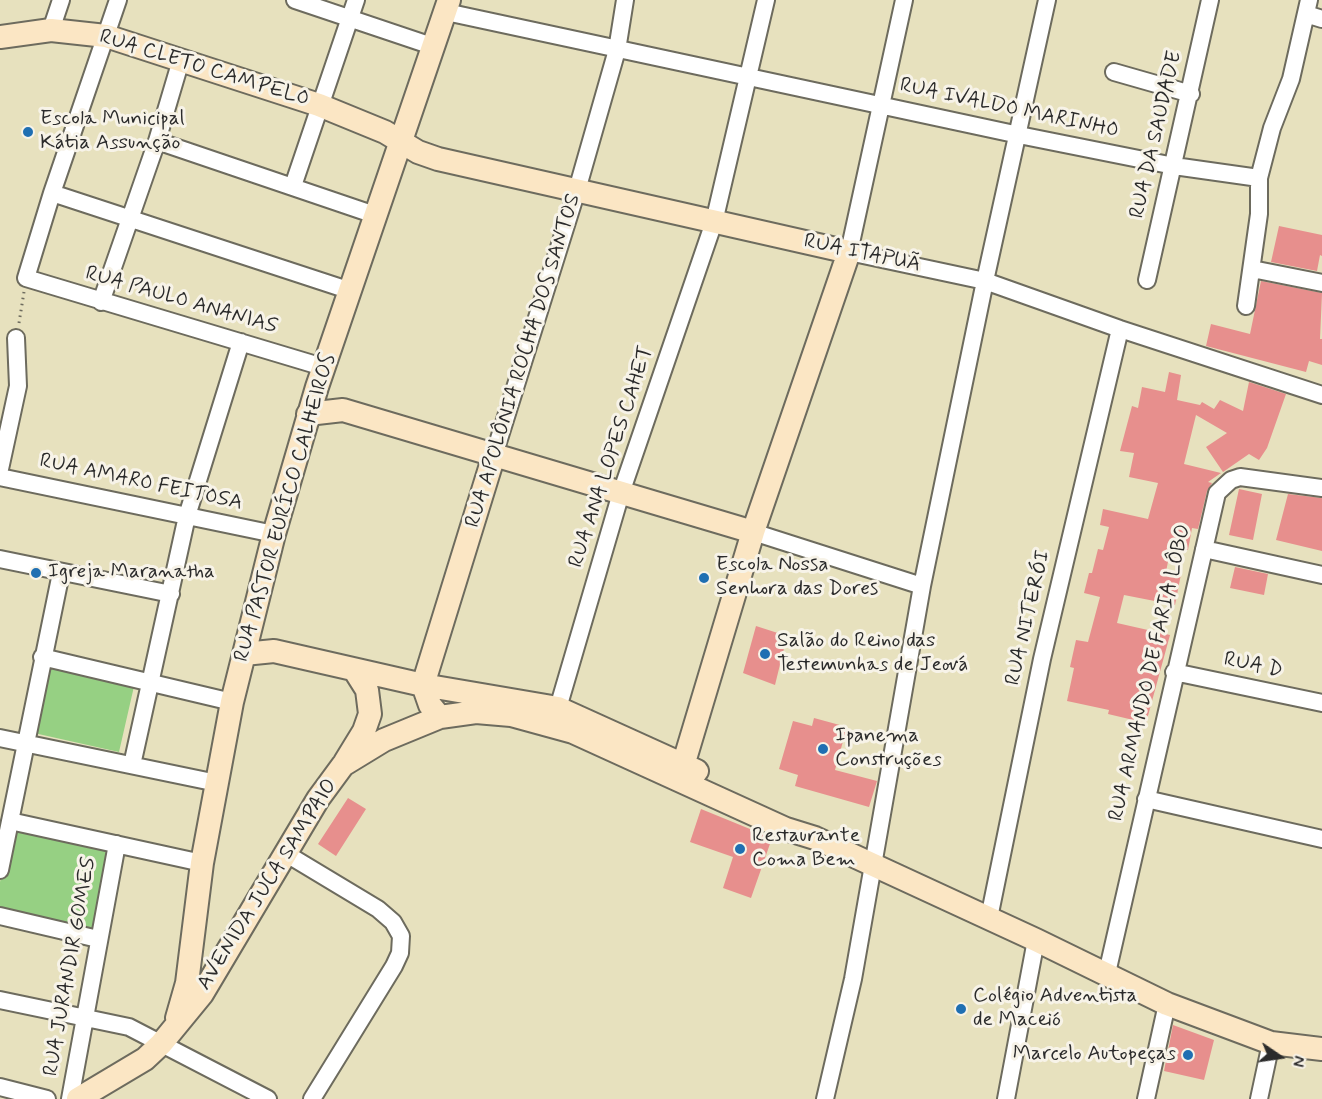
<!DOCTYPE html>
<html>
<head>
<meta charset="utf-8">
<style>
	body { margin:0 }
	#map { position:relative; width:1322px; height:1099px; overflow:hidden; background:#e7e1be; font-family:Mynerve,sans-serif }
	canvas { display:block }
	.north { position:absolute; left:1250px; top:1027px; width:60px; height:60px; -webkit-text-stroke:4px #f7f3e8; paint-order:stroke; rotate:103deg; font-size:16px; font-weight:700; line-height:24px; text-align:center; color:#2b2b2b }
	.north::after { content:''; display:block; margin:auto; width:21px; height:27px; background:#2b2b2b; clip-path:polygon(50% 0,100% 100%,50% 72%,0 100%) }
</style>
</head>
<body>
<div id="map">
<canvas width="1322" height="1099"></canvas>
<div class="north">N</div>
</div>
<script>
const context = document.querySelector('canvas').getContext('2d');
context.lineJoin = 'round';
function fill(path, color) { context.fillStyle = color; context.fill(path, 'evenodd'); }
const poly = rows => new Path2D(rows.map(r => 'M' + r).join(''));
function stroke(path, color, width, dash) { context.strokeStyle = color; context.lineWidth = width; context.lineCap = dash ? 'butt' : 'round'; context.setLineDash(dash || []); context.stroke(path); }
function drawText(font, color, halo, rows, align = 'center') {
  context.font = font + ' Mynerve,sans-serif'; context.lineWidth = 6; context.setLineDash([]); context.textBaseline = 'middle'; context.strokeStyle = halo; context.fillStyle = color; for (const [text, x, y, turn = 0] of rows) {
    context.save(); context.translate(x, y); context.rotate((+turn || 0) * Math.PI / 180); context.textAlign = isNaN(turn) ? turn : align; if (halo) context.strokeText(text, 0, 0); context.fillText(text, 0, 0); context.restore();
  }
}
fill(poly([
	[50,662,135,682,119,752,34,733],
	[12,828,112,851,93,932,0,911,0,882]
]), '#96d083');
fill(poly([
	[1279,226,1322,235,1322,256,1320,255,1317,271,1271,262],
	[1261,281,1322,293,1320,339,1322,339,1322,365,1309,361,1306,372,1206,346,1211,324,1250,334],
	[1169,372,1181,375,1177,400,1200,405,1202,402,1214,409,1220,400,1243,411,1249,382,1286,394,1267,448,1259,460,1249,454,1223,472,1206,447,1227,433,1196,415,1184,464,1221,473,1208,482,1212,483,1207,491,1198,529,1192,528,1188,550,1171,546,1166,572,1181,574,1175,605,1124,595,1117,623,1170,635,1146,723,1108,714,1109,710,1067,701,1074,668,1070,667,1076,640,1088,642,1100,597,1084,593,1089,573,1092,573,1098,549,1103,550,1109,527,1100,525,1103,509,1148,519,1158,483,1129,477,1134,453,1120,451,1132,406,1138,408,1142,387,1165,392],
	[1239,489,1262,494,1253,540,1229,535],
	[1288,494,1322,498,1322,551,1276,540],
	[1235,567,1268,574,1264,595,1230,588],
	[756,626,787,636,775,685,743,673],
	[814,718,847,727,835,770,877,781,869,807,795,786,798,775,779,769,793,721,812,726],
	[348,798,366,809,336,856,318,844],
	[701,809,772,838,751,898,723,888,733,857,690,842],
	[1173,1025,1214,1040,1204,1080,1164,1071]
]), '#e78f8d');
const street = poly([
	[118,0,52,193,26,278,323,367],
	[295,0,432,46],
	[904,0,849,252,985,281,1120,329,1322,395],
	[446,12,1019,135,1174,166,1259,178],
	[1306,14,1322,19],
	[51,30,61,0],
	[1114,72,1191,94],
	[157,141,375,215],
	[293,186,356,0],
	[52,193,351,291],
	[1252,269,1322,283],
	[1147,280,1210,0],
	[101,302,157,141,181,60],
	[1246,306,1259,214,1259,178,1272,128,1291,79,1309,0],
	[494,455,577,190,617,50,625,0],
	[0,469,18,386,16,338],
	[0,477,274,534],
	[753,532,922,586],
	[1204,549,1322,575],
	[0,559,171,594],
	[42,657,232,702],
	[1174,672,1322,703],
	[558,708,621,493,714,222,766,0],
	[0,738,217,783],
	[132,765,187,516,241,342],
	[1146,799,1322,839],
	[10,821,202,863],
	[285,853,378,909,393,922,401,936,400,953,394,966,312,1099],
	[0,870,61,573],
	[0,916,98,939],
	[989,918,1042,659,1120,329],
	[1107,973,1217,493,1231,480,1240,477,1322,488],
	[0,1000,129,1027,268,1099],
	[0,1087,47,1099],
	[70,1099,117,844],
	[825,1099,853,979,922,586,985,281,1047,0],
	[1006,1099,1036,940],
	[1146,1099,1167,1004],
	[1259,1099,1271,1043]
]);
const secondary = poly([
	[0,37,51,30,106,36,319,105,385,132,418,152,438,159,849,252,753,532,679,779],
	[308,414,343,410,753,532],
	[244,654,274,651,423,685,558,708,697,771],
	[440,717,430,705,423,685,494,455],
	[345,762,364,731,370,714,367,690,355,671],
	[177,1018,187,983,202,863,232,702,274,534,317,387,449,0],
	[78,1099,145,1059,161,1044,202,994,318,799,343,765,384,740,440,717,476,712,511,715,573,732,786,829,815,838,1036,940,1167,1004,1271,1043,1322,1049]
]);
stroke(street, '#6d6b5e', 20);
stroke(secondary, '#6d6b5e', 26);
stroke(poly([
	[19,323,24,292]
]), '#6d6b5e', 3, [1.5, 4.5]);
stroke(street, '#fff', 16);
stroke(secondary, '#fbe6c4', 22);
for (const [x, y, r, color] of [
	[28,132,6,"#1f6fb2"],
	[36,573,6,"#1f6fb2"],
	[704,578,6,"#1f6fb2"],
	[765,654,6,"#1f6fb2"],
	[823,749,6,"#1f6fb2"],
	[740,849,6,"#1f6fb2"],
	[961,1009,6,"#1f6fb2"],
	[1188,1055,6,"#1f6fb2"]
]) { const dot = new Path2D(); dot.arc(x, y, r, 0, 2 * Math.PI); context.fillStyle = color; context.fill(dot); stroke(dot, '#f7f3e8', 2); }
drawText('21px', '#2b2b2b', '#f7f3e8', [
	["RUA CLETO CAMPELO",204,69,17],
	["RUA IVALDO MARINHO",1009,109,12],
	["RUA DA SAUDADE",1157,135,-77],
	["RUA ITAPUÃ",862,254,12],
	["RUA PAULO ANANIAS",181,301,16],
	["RUA APOLÔNIA ROCHA DOS SANTOS",524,361,-73],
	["RUA ANA LOPES CAHET",612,457,-72],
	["RUA AMARO FEITOSA",141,483,12],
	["RUA PASTOR EURÍCO CALHEIROS",286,508,-74],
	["RUA NITERÓI",1029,618,-77],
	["RUA D",1253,666,12],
	["RUA ARMANDO DE FARIA LÔBO",1151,673,-77],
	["AVENIDA JUCA SAMPAIO",268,885,-58],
	["RUA JURANDIR GOMES",71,967,-80]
]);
drawText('21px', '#2b2b2b', '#f7f3e8', [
	["Escola Municipal",40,120],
	["Kátia Assunção",40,144],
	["Escola Nossa",716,566],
	["Senhora das Dores",716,590],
	["Igreja Maranatha",48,573],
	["Salão do Reino das",777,642],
	["Testemunhas de Jeová",777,666],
	["Ipanema",835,737],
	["Construções",835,761],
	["Restaurante",752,837],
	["Coma Bem",752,861],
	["Colégio Adventista",973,997],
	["de Maceió",973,1021],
	["Marcelo Autopeças",1176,1055,"right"]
], 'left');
</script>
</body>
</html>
